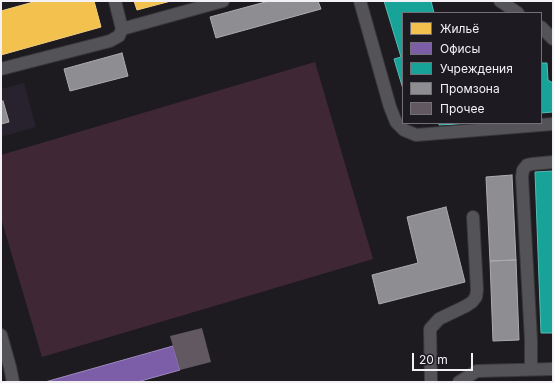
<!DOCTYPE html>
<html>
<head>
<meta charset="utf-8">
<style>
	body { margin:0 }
	#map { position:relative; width:554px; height:383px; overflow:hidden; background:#1d1b20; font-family:Inter,sans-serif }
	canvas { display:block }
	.frame { position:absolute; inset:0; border:2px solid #f3f1f6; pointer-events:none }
	.legend { position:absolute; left:402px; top:12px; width:140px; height:112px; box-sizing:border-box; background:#1d1a21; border:1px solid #737076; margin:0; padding:5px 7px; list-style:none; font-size:12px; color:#f3f1f6 }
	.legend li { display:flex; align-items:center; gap:8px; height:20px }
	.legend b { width:20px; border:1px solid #737076 }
	.scale { position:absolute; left:412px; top:353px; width:61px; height:18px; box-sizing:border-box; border:2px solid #f3f1f6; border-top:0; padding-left:5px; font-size:12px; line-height:14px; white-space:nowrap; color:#f3f1f6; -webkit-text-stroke:3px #1d1a21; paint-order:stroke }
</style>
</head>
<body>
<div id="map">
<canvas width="554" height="383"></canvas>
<div class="frame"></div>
<ul class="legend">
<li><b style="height:11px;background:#f2c14e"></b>Жильё</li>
<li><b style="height:11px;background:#7b5ea7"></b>Офисы</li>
<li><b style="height:11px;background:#17a398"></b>Учреждения</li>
<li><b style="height:11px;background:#8d8d92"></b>Промзона</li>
<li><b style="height:11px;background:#615862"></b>Прочее</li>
</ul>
<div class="scale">20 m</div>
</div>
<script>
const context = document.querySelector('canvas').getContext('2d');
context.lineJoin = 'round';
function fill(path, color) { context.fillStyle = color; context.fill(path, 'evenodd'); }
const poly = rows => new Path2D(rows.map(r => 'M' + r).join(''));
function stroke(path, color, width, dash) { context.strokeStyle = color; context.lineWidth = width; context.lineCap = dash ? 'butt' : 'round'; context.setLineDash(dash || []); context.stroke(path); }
fill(poly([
	[24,83,36,127,1,137,1,89]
]), '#27222d');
fill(poly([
	[315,62,373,259,42,357,1,218,1,155]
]), '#402735');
const homes = poly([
	[37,1,94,1,101,27,1,55,1,11,37,1],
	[134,1,171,1,137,10,134,1]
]);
fill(homes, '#f2c14e');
stroke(homes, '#f2cf80', 1);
const offices = poly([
	[173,346,180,370,137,382,45,382,173,346]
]);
fill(offices, '#7b5ea7');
stroke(offices, '#9f8abf', 1);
const public = poly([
	[384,1,431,1,434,13,403,13,403,89,394,59,401,57,384,1],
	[541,63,547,63,548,80,553,83,553,112,541,113,541,63],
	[439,123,477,123,439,125,439,123],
	[553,171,553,333,541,333,535,172,553,171]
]);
fill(public, '#17a398');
stroke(public, '#59bab4', 1);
const industry = poly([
	[269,1,318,1,321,9,216,38,210,17,269,1],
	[122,53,128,76,70,91,64,69,122,53],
	[3,101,9,122,1,124,1,102,3,101],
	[512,175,516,260,490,261,486,177,512,175],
	[446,207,465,282,379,304,372,275,418,263,407,217,446,207],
	[516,260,519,340,493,341,490,261,516,260]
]);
fill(industry, '#8d8d92');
stroke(industry, '#acabb0', 1);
fill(poly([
	[202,328,211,362,180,370,170,336]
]), '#615862');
const service = poly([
	[115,1,122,29,223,1],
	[360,1,390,107,396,122,404,130,416,135,553,124],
	[500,1,518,13],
	[541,27,553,39],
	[1,69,110,41,119,36,122,29],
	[1,335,10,367,13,382],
	[531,369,531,340,522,177,523,170,527,165,532,164,553,162],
	[431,382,430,329,439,319,466,306,472,302,476,297,477,290,473,217],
	[459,382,477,371,553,369]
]);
stroke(service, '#3a383c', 14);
stroke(service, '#545357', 12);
</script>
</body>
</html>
